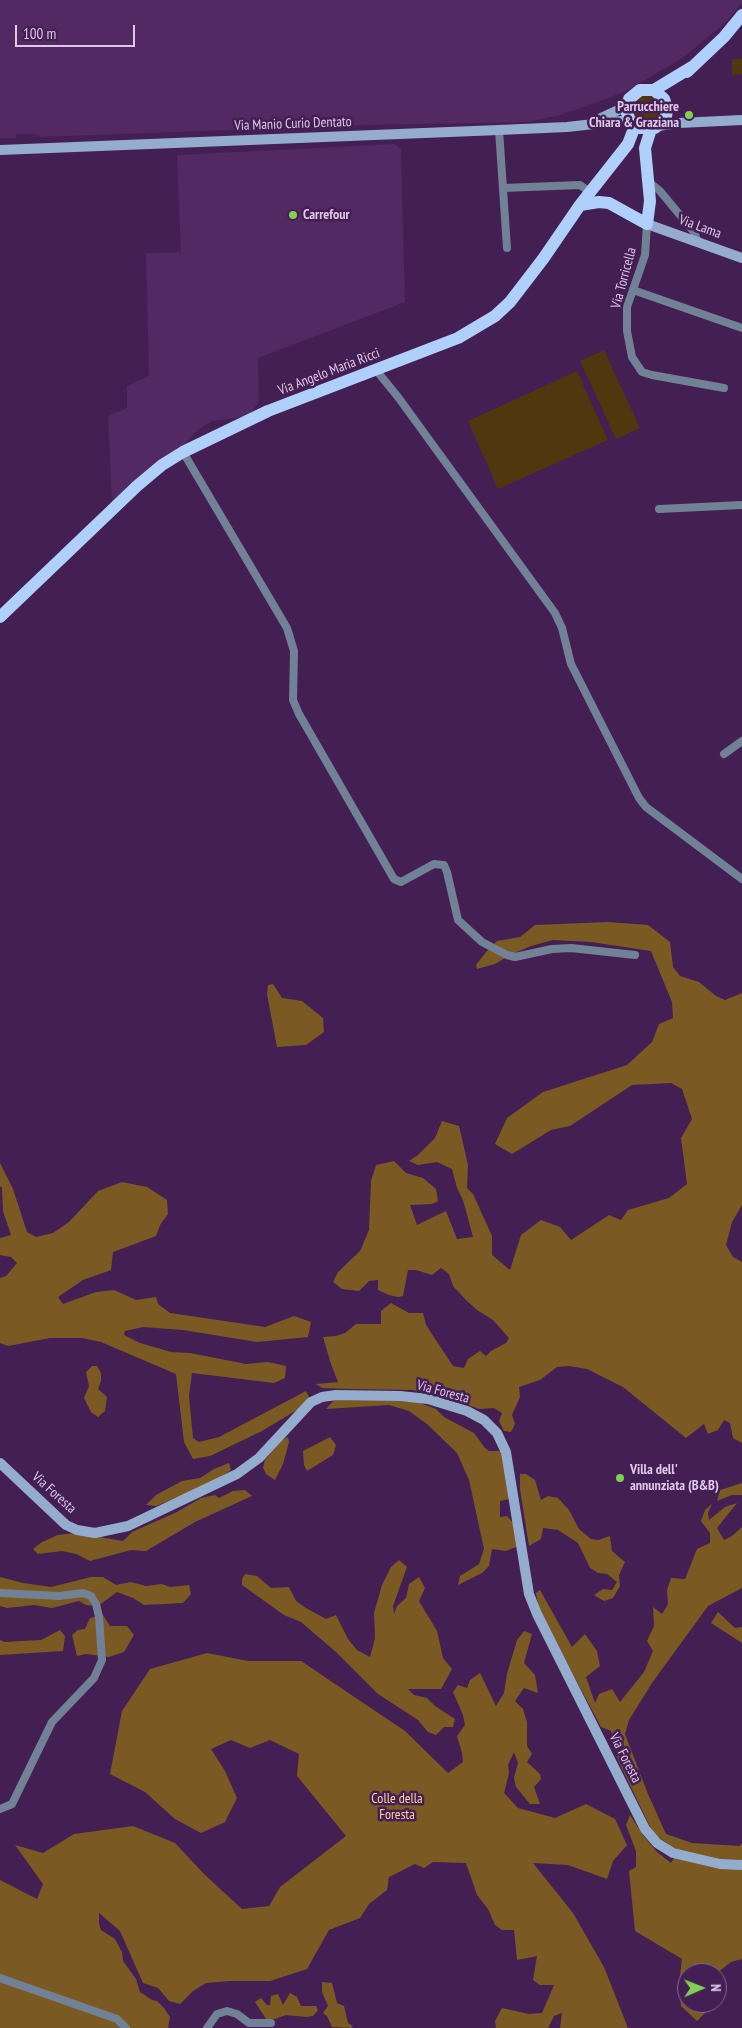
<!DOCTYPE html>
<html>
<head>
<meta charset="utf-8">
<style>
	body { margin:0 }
	#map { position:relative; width:742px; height:2028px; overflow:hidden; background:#441f53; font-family:"PT Sans Narrow",sans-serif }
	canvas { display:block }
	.north { position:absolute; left:677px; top:1963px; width:50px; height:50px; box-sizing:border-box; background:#441f53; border:1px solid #82638f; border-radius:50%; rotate:89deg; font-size:14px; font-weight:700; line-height:20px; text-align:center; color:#dfc9e9 }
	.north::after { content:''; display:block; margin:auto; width:18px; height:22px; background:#81d050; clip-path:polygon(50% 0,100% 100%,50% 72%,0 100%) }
	.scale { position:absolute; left:15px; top:25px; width:120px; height:22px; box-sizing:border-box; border:2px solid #dfc9e9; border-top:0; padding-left:6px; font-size:15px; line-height:18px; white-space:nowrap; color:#dfc9e9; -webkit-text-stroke:4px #441f53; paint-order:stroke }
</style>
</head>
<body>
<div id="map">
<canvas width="742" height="2028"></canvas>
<div class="north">N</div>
<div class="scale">100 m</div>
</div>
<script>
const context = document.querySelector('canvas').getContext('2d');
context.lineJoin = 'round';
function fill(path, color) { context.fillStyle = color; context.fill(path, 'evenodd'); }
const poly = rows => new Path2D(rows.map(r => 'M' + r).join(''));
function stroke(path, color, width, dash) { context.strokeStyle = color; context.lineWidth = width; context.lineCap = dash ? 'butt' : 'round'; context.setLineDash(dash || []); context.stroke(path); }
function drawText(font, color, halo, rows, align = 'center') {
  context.font = font + ' "PT Sans Narrow",sans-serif'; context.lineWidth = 5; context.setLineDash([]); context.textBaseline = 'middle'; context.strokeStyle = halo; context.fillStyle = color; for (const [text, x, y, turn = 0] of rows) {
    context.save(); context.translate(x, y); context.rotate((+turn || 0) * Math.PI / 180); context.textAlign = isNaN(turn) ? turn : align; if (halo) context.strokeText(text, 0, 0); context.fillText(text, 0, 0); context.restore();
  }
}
fill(poly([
	[0,0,742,0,742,3,727,21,684,57,626,91,593,104,557,116,526,122,365,125,41,137,34,134,16,134,16,138,0,138],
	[395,144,401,149,405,302,258,358,259,397,258,403,250,414,244,417,212,421,199,429,182,446,112,502,108,416,127,408,127,386,149,376,146,253,181,252,177,155]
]), '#522962');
fill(poly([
	[732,59,742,59,742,74,732,75],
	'634 109a13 13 0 1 1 26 0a13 13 0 1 1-26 0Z',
	[604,350,640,428,616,439,580,361],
	[577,371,608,440,498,489,468,421]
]), '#50370d');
fill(poly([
	[608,922,648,925,670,942,673,967,680,976,699,982,716,996,725,1000,742,993,742,1205,732,1222,726,1245,733,1257,742,1262,742,1443,733,1438,730,1423,724,1420,718,1430,708,1434,704,1424,686,1438,623,1387,587,1369,569,1366,557,1367,540,1380,519,1387,520,1397,512,1415,515,1424,511,1432,504,1431,499,1421,502,1413,494,1408,479,1409,456,1400,413,1390,349,1389,322,1388,316,1384,338,1382,331,1364,323,1337,336,1336,345,1333,356,1324,381,1324,381,1311,391,1303,409,1313,423,1313,426,1325,453,1366,464,1368,468,1359,480,1351,486,1356,491,1351,506,1343,509,1338,493,1320,477,1310,466,1300,453,1286,449,1274,441,1268,432,1275,416,1270,408,1270,403,1296,398,1297,389,1295,378,1290,378,1280,369,1281,359,1291,342,1289,333,1282,338,1272,360,1251,369,1230,371,1181,376,1165,394,1161,406,1173,423,1178,436,1189,438,1201,432,1204,410,1205,417,1225,446,1211,457,1239,473,1237,463,1200,457,1188,452,1169,437,1162,418,1165,409,1161,418,1155,435,1138,442,1121,459,1126,468,1165,467,1188,473,1194,492,1236,492,1255,510,1270,521,1235,541,1220,560,1227,571,1240,609,1215,621,1220,628,1210,669,1198,687,1184,681,1138,692,1119,682,1089,671,1083,632,1085,570,1126,551,1130,512,1154,495,1144,507,1118,543,1092,627,1065,652,1042,659,1024,673,1018,672,1002,651,951,591,942,553,940,531,946,512,954,495,964,477,969,476,965,486,952,497,941,520,937,535,925],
	[273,984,282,998,302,1001,323,1018,324,1032,306,1045,277,1047,267,994,268,985],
	[0,1163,13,1189,27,1232,36,1237,53,1233,69,1222,98,1191,122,1182,147,1187,167,1200,168,1214,160,1225,156,1236,113,1252,111,1270,83,1280,58,1297,63,1304,96,1292,114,1290,136,1300,156,1297,158,1304,170,1313,265,1327,294,1316,311,1322,308,1337,257,1342,183,1330,143,1327,125,1331,124,1335,140,1343,171,1352,190,1353,246,1364,268,1362,286,1366,285,1378,274,1383,192,1373,189,1396,193,1438,199,1442,219,1437,306,1391,309,1397,302,1407,262,1431,210,1456,193,1459,184,1442,176,1374,101,1342,82,1338,50,1338,8,1346,0,1343,0,1278,6,1276,17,1263,11,1257,0,1255,0,1238,11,1235,3,1211,2,1188,0,1186],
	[92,1366,97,1366,101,1373,101,1381,98,1389,107,1397,105,1411,98,1417,91,1412,84,1398,89,1386,86,1372],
	[357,1399,418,1402,436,1409,444,1417,474,1433,485,1448,489,1451,501,1451,510,1464,510,1499,500,1501,500,1517,507,1516,515,1525,519,1537,516,1547,506,1551,492,1549,489,1566,482,1573,458,1585,460,1576,479,1564,484,1549,469,1480,457,1453,427,1424,409,1411,389,1405,326,1409,334,1400],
	[288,1437,289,1442,283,1464,275,1480,266,1474,263,1468,265,1460,282,1440],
	[330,1437,336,1445,333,1455,307,1471,304,1465,303,1451],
	[229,1463,231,1470,212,1483,156,1506,146,1505,156,1495,182,1481,200,1478,214,1469],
	[520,1474,526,1474,535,1480,541,1500,548,1496,558,1498,569,1510,579,1529,591,1539,598,1540,610,1536,612,1551,625,1562,619,1575,620,1586,613,1598,604,1601,594,1595,603,1589,612,1590,617,1582,607,1574,598,1573,590,1568,578,1543,558,1530,543,1528,541,1539,529,1546,520,1489],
	[742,1483,742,1495,732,1495,717,1501,720,1490],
	[245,1490,252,1496,195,1522,146,1551,131,1550,90,1561,76,1554,62,1551,38,1554,33,1549,42,1542,58,1535,75,1533,123,1541,132,1532,177,1512,201,1498,215,1495,219,1498,233,1491],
	[737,1503,717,1528,724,1540,732,1536,742,1527,742,1588,708,1606,652,1683,629,1720,625,1734,648,1794,666,1834,692,1843,740,1846,742,1843,742,1959,731,1962,717,1973,687,1973,687,2003,708,2003,707,2011,697,2021,681,2006,679,1984,682,1959,635,1931,629,1871,636,1867,636,1851,626,1825,630,1815,643,1835,656,1851,671,1863,678,1851,653,1833,618,1760,611,1731,601,1727,585,1697,539,1609,536,1593,540,1590,572,1647,585,1634,597,1651,600,1666,586,1677,595,1703,599,1694,612,1689,620,1702,644,1672,653,1651,647,1641,654,1626,653,1607,662,1614,668,1604,667,1590,671,1578,685,1579,697,1549,710,1543,710,1533,701,1521,705,1510,712,1504,708,1513,709,1520,725,1507],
	[399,1560,407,1567,393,1606,394,1614,397,1606,406,1598,409,1584,419,1577,425,1588,419,1601,437,1631,443,1658,452,1669,441,1689,408,1689,414,1695,427,1698,435,1706,455,1719,453,1727,444,1727,436,1735,428,1732,418,1720,378,1694,336,1652,301,1622,284,1615,242,1585,242,1579,245,1574,257,1576,271,1588,289,1587,296,1601,306,1608,326,1619,336,1615,348,1639,357,1650,370,1657,375,1638,374,1613,382,1585,391,1567],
	[0,1577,23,1583,51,1587,91,1577,103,1577,116,1585,131,1582,146,1586,162,1584,170,1587,189,1585,191,1594,183,1603,144,1605,133,1598,117,1592,98,1606,86,1605,79,1601,52,1608,34,1605,7,1608,0,1606],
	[718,1612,735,1628,742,1627,742,1643,711,1623],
	[103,1615,110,1626,127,1626,134,1635,124,1652,109,1657,86,1654,77,1656,72,1635,78,1630,85,1629,90,1618],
	[60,1630,65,1636,63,1651,0,1655,0,1640,4,1642,41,1640],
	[524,1631,532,1634,524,1663,535,1675,538,1693,524,1688,515,1701,523,1709,527,1722,527,1746,532,1754,527,1762,540,1774,541,1779,534,1787,540,1804,530,1804,516,1787,514,1778,518,1763,514,1752,508,1765,509,1773,504,1793,518,1808,555,1818,586,1804,615,1819,627,1845,613,1861,607,1879,568,1865,533,1863,573,1913,604,1967,628,2028,560,2028,562,2013,554,2016,548,2028,496,2028,495,2021,502,2008,529,2014,542,2013,554,1985,540,1985,533,1980,537,1956,517,1960,514,1930,502,1930,495,1925,488,1909,477,1895,466,1863,433,1862,424,1868,415,1864,389,1877,387,1890,369,1904,360,1918,329,1930,307,1969,270,1981,230,1981,206,1983,193,1991,180,2004,169,2001,158,1988,143,1983,120,1931,99,1913,99,1924,101,1930,115,1939,122,1952,123,1961,136,1979,140,1992,152,2000,157,2001,164,2008,170,2017,168,2028,0,2028,0,1880,37,1899,43,1884,15,1845,43,1853,74,1834,133,1826,175,1843,204,1874,242,1909,269,1906,280,1887,346,1836,297,1776,299,1754,270,1740,250,1748,231,1740,211,1749,225,1771,237,1798,225,1822,201,1833,175,1819,145,1792,110,1774,122,1711,150,1669,207,1653,248,1661,301,1661,405,1731,448,1773,463,1762,462,1753,457,1736,465,1725,463,1715,453,1692,458,1685,467,1688,470,1680,480,1673,496,1706,504,1693,507,1674,517,1640],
	[322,1982,332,1983,337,2003,344,2006,348,2023,353,2026,351,2028,332,2027,327,2016,323,2013,328,2006,322,1992],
	[290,1993,297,1997,301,2006,316,2006,318,2010,313,2016,306,2017,286,2015,275,2019,266,2019,255,2002,261,1998,267,2005,270,2005,271,1996,278,1994,283,2005]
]), '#7b5923');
stroke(poly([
	[499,130,507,248],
	[649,182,660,191,694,232,698,242],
	[503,188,580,185,590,192],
	[647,224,645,255,627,307,627,331,632,357,642,372,652,375,724,388],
	[633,290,742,328],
	[376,370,398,397,555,613,562,628,571,664,639,798,646,807,742,879],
	[183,452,287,628,294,651,293,700,299,714,394,879,401,882,434,864,444,865,447,872,458,920,482,942,507,955,515,957,552,949,571,948,635,955],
	[659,509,742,505],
	[724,754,742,741],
	[0,1593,59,1596,83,1593,91,1596,96,1604,99,1617,102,1660,94,1678,52,1722,12,1804,0,1809],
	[0,1978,117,2019,126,2028],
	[207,2028,217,2014,227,2011,237,2014,249,2023,271,2023]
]), '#718196', 8);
stroke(poly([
	[601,118,627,106],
	[658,126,679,123,742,120],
	[0,150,499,130,567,127,630,120],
	[647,224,742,258],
	[0,1463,66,1525,77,1530,95,1533,128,1526,237,1474,259,1458,311,1402,322,1397,336,1395,400,1396,428,1399,467,1411,484,1420,497,1433,506,1452,529,1594,537,1614,645,1829,657,1843,673,1853,720,1864,742,1865]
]), '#94adcf', 10);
stroke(poly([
	[687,72,724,37,742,15],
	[654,90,664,99,667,108,666,117,662,122,655,128,640,128,630,120,627,113,629,99,640,90,654,90,692,67],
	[580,205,599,202,609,203,647,224,650,201,645,148,651,129],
	[0,617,137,486,162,465,183,452,268,411,458,338,495,316,510,302,543,259,580,205,628,144,635,126]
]), '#afd0fb', 12);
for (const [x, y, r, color] of [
	[689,115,5,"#81d050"],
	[293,215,5,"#81d050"],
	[620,1478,5,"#81d050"]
]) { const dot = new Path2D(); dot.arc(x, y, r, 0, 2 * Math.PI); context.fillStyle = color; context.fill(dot); stroke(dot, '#441f53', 2); }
drawText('bold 14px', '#dfc9e9', '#441f53', [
	["Parrucchiere",679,107,"right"],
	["Chiara & Graziana",679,123,"right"],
	["Carrefour",303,215],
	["Villa dell'",630,1470],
	["annunziata (B&B)",630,1486]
], 'left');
drawText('14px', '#dfc9e9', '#441f53', [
	["Via Manio Curio Dentato",293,124,-2],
	["Via Lama",700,227,20],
	["Via Torricella",624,278,-75],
	["Via Angelo Maria Ricci",329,372,-21],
	["Via Foresta",443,1392,15],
	["Via Foresta",54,1493,42],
	["Via Foresta",625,1758,63]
]);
drawText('14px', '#fed397', '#441f53', [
	["Colle della",397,1799],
	["Foresta",397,1815]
]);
</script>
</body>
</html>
